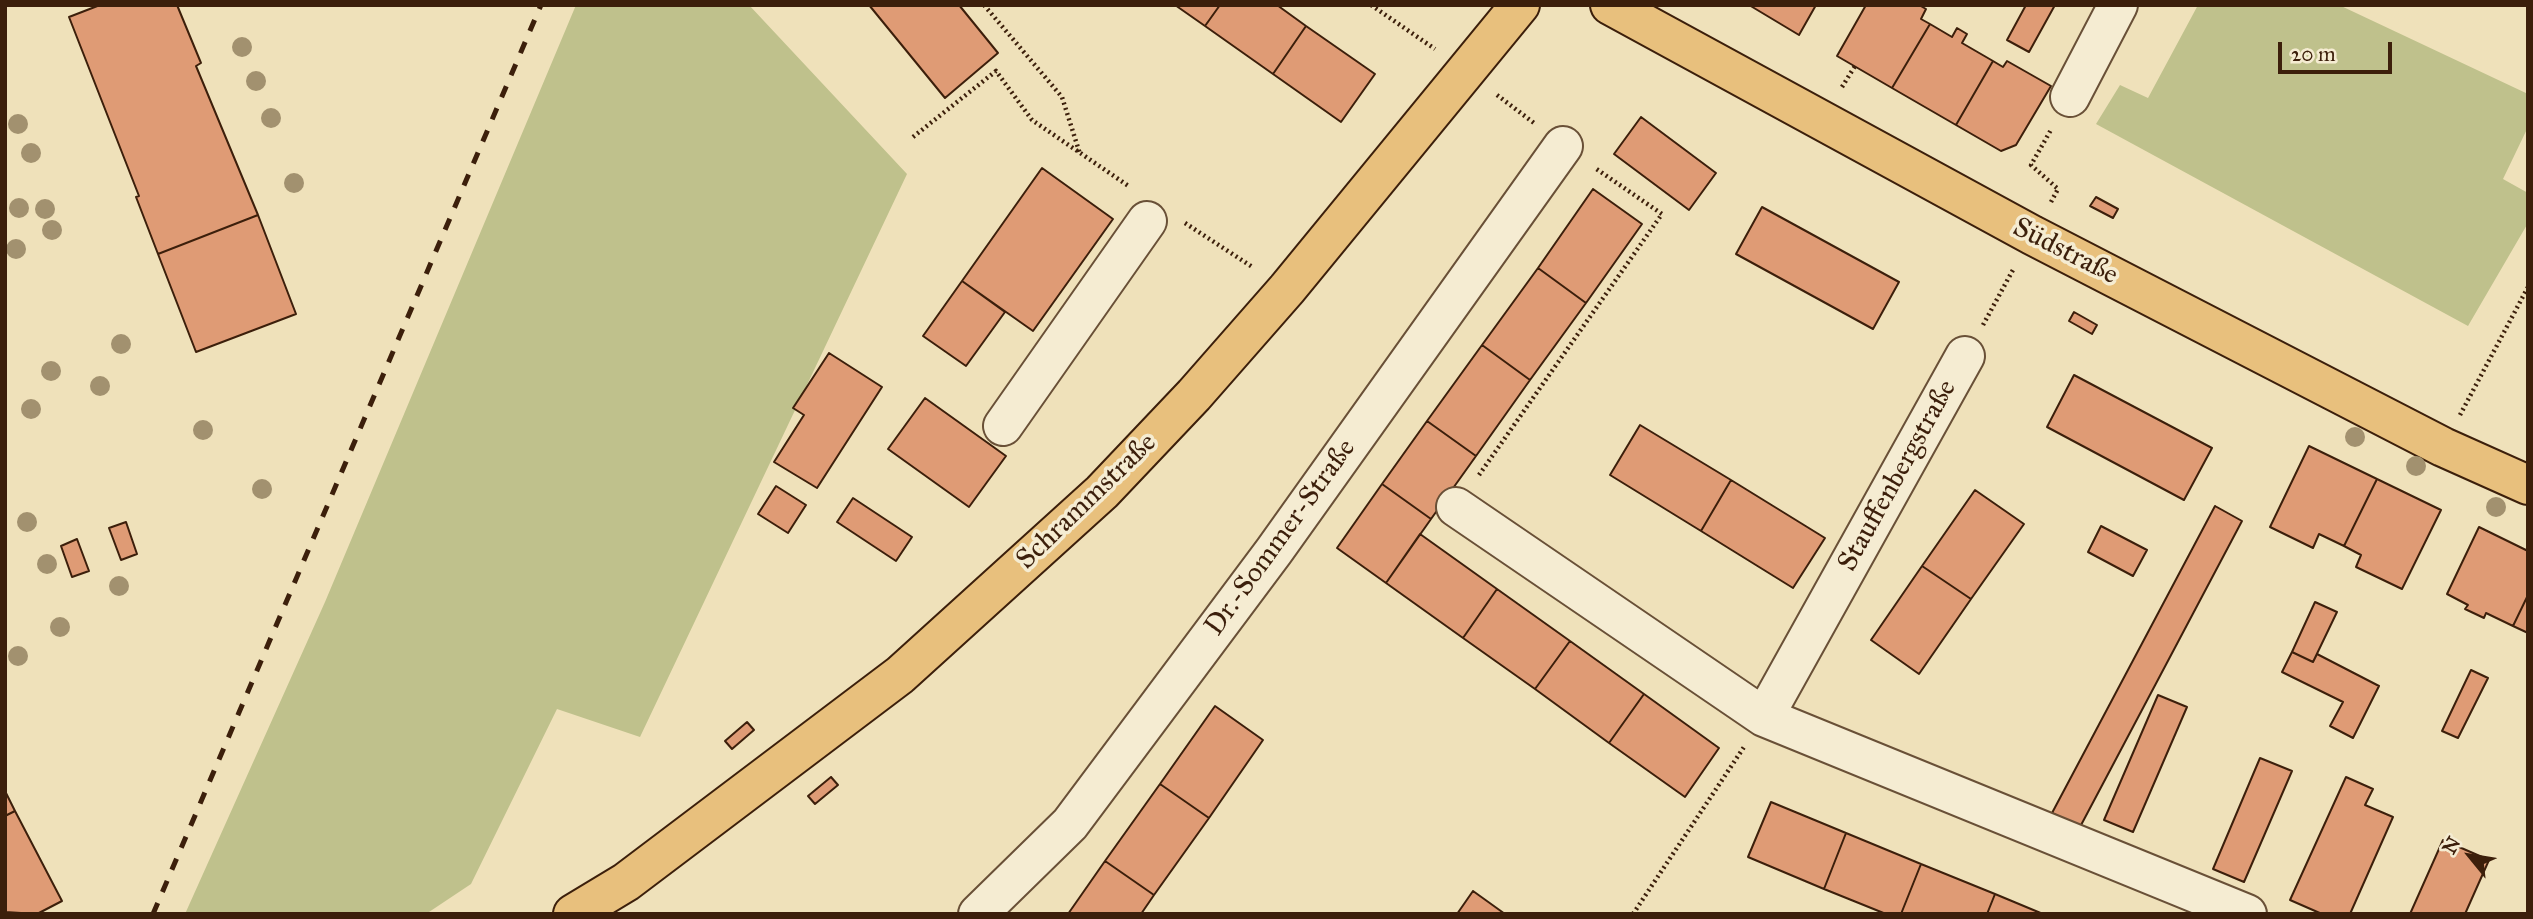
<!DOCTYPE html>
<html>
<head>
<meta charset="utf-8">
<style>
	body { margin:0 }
	#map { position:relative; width:2533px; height:919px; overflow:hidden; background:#efe1ba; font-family:"IM FELL Great Primer",serif }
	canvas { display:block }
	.frame { position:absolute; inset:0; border:7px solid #3c1f0b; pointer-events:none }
	.north { position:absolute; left:2435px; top:821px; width:70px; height:70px; -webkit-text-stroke:5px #f5ecd2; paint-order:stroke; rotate:300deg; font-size:19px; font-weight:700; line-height:28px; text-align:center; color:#3c1f0b }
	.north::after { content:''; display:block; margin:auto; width:24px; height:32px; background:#3c1f0b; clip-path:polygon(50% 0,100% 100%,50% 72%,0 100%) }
	.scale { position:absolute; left:2278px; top:42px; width:114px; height:32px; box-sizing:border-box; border:4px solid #3c1f0b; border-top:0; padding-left:9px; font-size:21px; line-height:24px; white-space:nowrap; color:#3c1f0b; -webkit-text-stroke:5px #f5ecd2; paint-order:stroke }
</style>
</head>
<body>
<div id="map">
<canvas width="2533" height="919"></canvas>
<div class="frame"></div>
<div class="north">N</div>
<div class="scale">20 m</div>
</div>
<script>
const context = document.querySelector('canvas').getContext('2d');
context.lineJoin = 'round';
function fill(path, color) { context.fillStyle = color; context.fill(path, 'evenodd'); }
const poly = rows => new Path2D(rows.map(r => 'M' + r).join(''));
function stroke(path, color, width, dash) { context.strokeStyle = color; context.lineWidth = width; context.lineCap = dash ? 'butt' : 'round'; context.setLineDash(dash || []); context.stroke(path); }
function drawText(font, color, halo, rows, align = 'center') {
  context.font = font + ' "IM FELL Great Primer",serif'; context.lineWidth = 7; context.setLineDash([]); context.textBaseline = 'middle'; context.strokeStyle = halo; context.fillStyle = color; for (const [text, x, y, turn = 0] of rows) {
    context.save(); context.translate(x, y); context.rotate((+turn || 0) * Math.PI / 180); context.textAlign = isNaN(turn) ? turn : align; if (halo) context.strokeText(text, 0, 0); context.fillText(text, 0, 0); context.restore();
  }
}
fill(poly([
	[576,5,749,5,907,174,640,737,557,709,471,884,426,914,185,914,325,602],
	[2198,5,2339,5,2528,94,2528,127,2503,179,2528,193,2528,223,2468,326,2096,124,2120,85,2148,98]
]), '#bfc18c');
const building = poly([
	[100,5,177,5,201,63,196,66,258,215,158,254,136,197,139,196,69,17,100,5],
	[869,5,959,5,998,53,945,98,869,5],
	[1175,5,1220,5,1205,26,1175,5],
	[1220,5,1277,5,1306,26,1273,74,1205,26,1220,5],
	[1749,5,1816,5,1799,35,1749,5],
	[1866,5,1919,5,1926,9,1921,19,1930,24,1892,88,1837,56,1866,5],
	[2026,5,2055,5,2029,52,2007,40,2026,5],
	[1930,24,1952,37,1957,28,1967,34,1962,43,1993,61,1956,125,1892,88,1930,24],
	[1306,26,1375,74,1341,122,1273,74,1306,26],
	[1993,61,2003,67,2007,61,2051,86,2016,145,2001,151,1956,125,1993,61],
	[1641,117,1716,173,1689,210,1614,154,1641,117],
	[1042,168,1113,219,1033,331,962,281,1042,168],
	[1593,189,1642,224,1586,303,1538,268,1593,189],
	[2096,197,2118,209,2113,218,2090,206,2096,197],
	[1762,207,1899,282,1873,329,1736,254,1762,207],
	[258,215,296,314,196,352,158,254,258,215],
	[1538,268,1586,303,1530,380,1482,345,1538,268],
	[962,281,1005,312,966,366,923,336,962,281],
	[2074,312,2097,325,2092,334,2069,321,2074,312],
	[1482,345,1530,380,1476,456,1427,421,1482,345],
	[829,353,882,387,817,488,774,462,804,415,793,408,829,353],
	[2074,375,2212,448,2184,500,2047,427,2074,375],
	[925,398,1006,456,969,507,888,449,925,398],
	[1427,421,1476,456,1431,519,1382,484,1427,421],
	[1640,425,1731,480,1701,531,1610,475,1640,425],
	[2309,446,2377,479,2344,546,2319,534,2313,548,2270,527,2309,446],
	[2377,479,2441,510,2402,589,2356,567,2361,555,2344,546,2377,479],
	[1731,480,1825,538,1793,588,1701,531,1731,480],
	[1382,484,1431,519,1386,583,1337,548,1382,484],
	[776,486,806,505,788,533,758,514,776,486],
	[1975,490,2024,524,1971,599,1922,566,1975,490],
	[853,498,912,537,896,561,837,522,853,498],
	[2215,506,2242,521,2080,827,2052,813,2215,506],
	[126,522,137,554,121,560,109,528,126,522],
	[2101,526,2147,550,2133,576,2088,552,2101,526],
	[2479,527,2528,551,2528,595,2513,626,2486,613,2484,618,2465,609,2468,605,2447,594,2479,527],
	[1420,534,1497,589,1463,638,1386,583,1420,534],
	[77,539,89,571,72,577,61,546,77,539],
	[1922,566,1971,599,1919,674,1871,640,1922,566],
	[1497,589,1570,641,1535,689,1463,638,1497,589],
	[2528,595,2528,633,2513,626,2528,595],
	[2315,602,2337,612,2313,662,2292,652,2315,602],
	[1570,641,1644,694,1609,743,1535,689,1570,641],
	[2292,652,2313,662,2317,654,2379,686,2353,738,2330,726,2343,702,2282,672,2292,652],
	[2471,670,2488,678,2458,738,2442,731,2471,670],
	[1644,694,1719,748,1685,797,1609,743,1644,694],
	[2158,695,2187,707,2133,832,2104,820,2158,695],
	[1215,706,1263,740,1209,818,1160,784,1215,706],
	[747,722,754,730,732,749,725,741,747,722],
	[2260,758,2292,771,2244,882,2213,869,2260,758],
	[831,777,838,785,815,804,808,796,831,777],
	[2346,777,2373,789,2365,805,2393,817,2350,914,2322,914,2290,900,2346,777],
	[1160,784,1209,818,1154,895,1105,861,1160,784],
	[5,791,15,811,5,816,5,791],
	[1771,802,1846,833,1824,889,1748,857,1771,802],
	[15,811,62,901,37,914,5,912,5,816,15,811],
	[1846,833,1921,864,1901,914,1886,914,1824,889,1846,833],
	[2443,840,2489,860,2465,914,2410,914,2443,840],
	[1105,861,1154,895,1141,914,1068,914,1105,861],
	[1921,864,1995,894,1987,914,1901,914,1921,864],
	[1473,891,1505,914,1457,914,1473,891],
	[1995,894,2043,914,1987,914,1995,894]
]);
fill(building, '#df9b75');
stroke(building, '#3c1f0b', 2);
const minor = poly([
	[2070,97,2118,5],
	[1003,426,1147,221],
	[1456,507,1764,717,2247,914],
	[1764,717,1965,356],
	[978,914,1070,824,1274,551,1563,146]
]);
const major = poly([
	[1610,5,2032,235,2443,447,2528,485],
	[573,914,626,882,900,675,1102,492,1194,395,1287,289,1520,5]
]);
stroke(minor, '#695037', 42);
stroke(major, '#3c1f0b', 42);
stroke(poly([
	[984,5,1062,97,1080,154],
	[1371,5,1435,49],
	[1842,87,1855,66],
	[1497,95,1534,123],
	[913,137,996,71,1032,120,1130,187],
	[2051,202,2058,189,2031,165,2052,128],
	[1185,223,1254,268],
	[1983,325,2014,268],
	[2460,415,2528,287],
	[1479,475,1662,214,1595,168],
	[1633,914,1744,747]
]), '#3c1f0b', 4.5, [2, 3.5]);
stroke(minor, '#f5ecd2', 38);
stroke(major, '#e8c07d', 38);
stroke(poly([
	[153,914,541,5]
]), '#3c1f0b', 5, [12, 12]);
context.fillStyle = '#a2916f';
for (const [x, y] of [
	[242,47],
	[256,81],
	[271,118],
	[18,124],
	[31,153],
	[294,183],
	[19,208],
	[45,209],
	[52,230],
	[16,249],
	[121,344],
	[51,371],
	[100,386],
	[31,409],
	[203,430],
	[2355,437],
	[2416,466],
	[262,489],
	[2496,507],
	[27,522],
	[47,564],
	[119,586],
	[60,627],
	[18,656]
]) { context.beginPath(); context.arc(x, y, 10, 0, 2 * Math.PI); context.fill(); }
drawText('28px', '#3c1f0b', '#f5ecd2', [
	["Südstraße",2065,252,27],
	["Stauffenbergstraße",1898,476,-61],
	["Schrammstraße",1087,502,-44],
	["Dr.-Sommer-Straße",1281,538,-54]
]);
</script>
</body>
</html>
